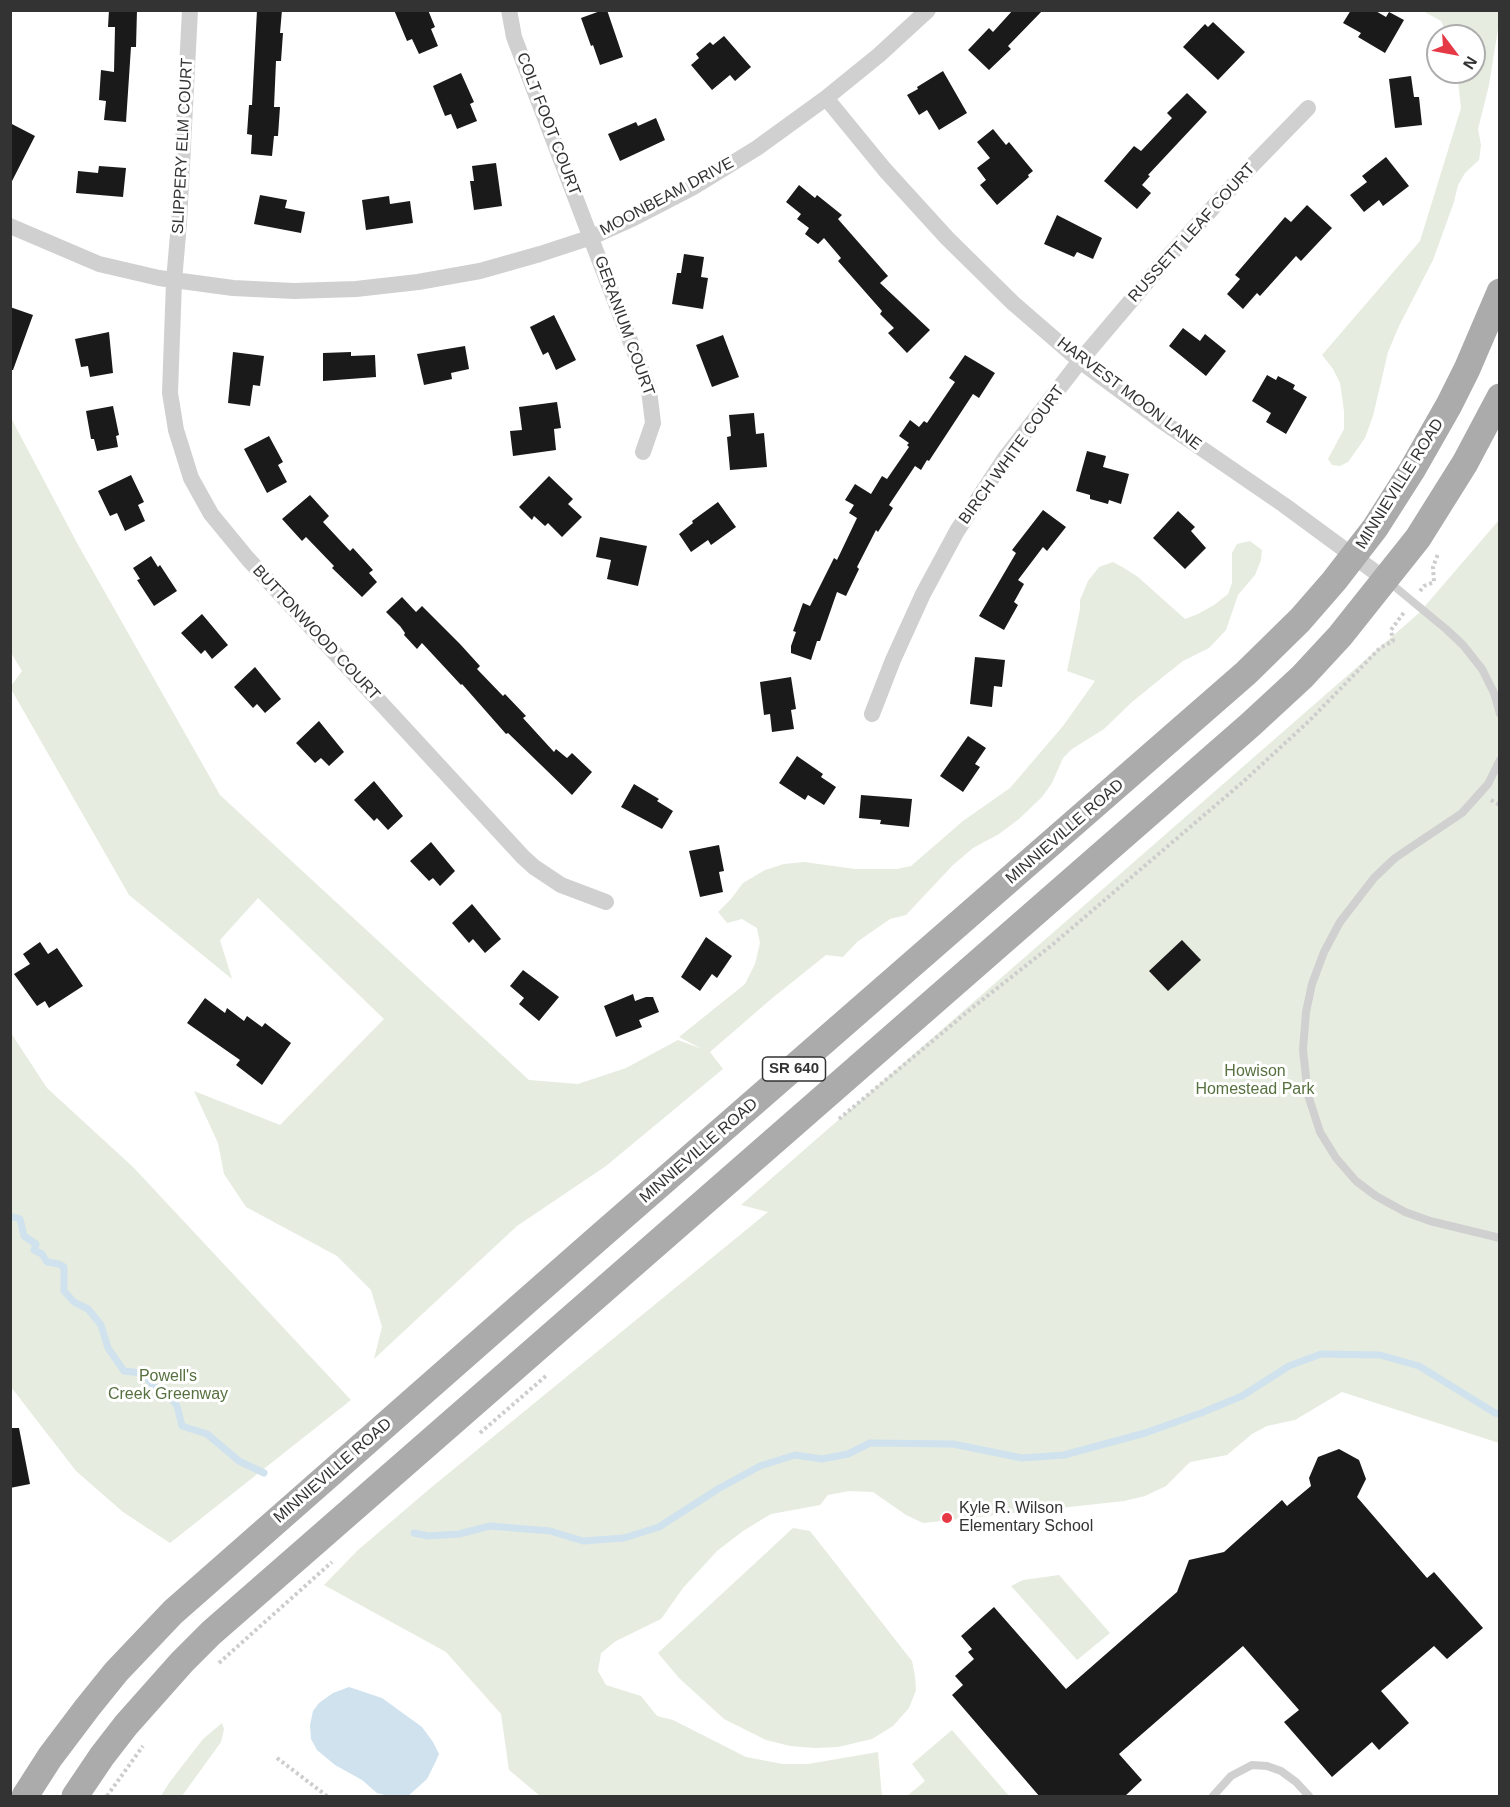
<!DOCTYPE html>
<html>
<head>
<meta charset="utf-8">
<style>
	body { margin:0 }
	#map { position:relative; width:1510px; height:1807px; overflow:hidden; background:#fff; font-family:Helvetica,sans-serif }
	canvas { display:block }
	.frame { position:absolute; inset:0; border:12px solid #333; pointer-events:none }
	.north { position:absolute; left:1426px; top:24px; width:60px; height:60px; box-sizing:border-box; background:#fff; border:2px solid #adadad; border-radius:50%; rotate:122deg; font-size:16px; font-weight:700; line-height:24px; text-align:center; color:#333 }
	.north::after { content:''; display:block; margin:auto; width:21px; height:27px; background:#e63946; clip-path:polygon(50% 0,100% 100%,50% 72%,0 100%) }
</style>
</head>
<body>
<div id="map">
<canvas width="1510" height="1807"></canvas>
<div class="frame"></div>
<div class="north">N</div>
</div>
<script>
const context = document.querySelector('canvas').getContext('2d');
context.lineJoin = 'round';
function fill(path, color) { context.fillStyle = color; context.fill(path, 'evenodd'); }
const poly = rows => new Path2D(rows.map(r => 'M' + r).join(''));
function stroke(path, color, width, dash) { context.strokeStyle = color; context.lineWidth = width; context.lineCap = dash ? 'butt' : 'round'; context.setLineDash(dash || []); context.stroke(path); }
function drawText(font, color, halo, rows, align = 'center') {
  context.font = font + ' Helvetica,sans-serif'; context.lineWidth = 6; context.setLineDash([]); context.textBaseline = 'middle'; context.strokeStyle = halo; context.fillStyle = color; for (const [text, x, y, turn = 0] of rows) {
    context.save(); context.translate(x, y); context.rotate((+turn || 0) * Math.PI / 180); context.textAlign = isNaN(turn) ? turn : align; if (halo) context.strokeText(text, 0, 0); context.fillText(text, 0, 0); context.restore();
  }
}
fill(poly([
	[1423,11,1499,11,1499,23,1489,85,1478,129,1481,145,1479,160,1465,173,1458,185,1454,202,1433,260,1399,326,1388,352,1373,416,1365,438,1348,462,1340,466,1332,465,1328,459,1344,429,1344,411,1340,383,1333,369,1322,355,1420,241,1461,108,1457,72,1474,72,1474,36,1448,36,1441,21],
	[10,416,77,543,220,795,529,1080,578,1084,626,1068,678,1040,702,1049,679,1037,745,984,755,964,760,943,757,928,742,919,727,923,718,912,731,899,743,883,765,870,784,864,804,862,855,869,897,869,911,866,963,821,1010,788,1063,726,1095,681,1067,671,1080,609,1080,600,1088,581,1099,567,1113,562,1124,568,1138,577,1185,619,1198,614,1214,605,1228,594,1232,583,1232,553,1237,544,1250,541,1262,550,1261,560,1255,575,1238,595,1226,630,1209,648,1183,661,1164,676,1132,702,1104,729,1072,749,1063,758,1052,783,1042,797,1019,819,999,834,973,848,953,865,906,915,890,919,857,942,843,957,826,955,770,1000,710,1052,723,1069,606,1166,517,1226,374,1359,382,1327,371,1290,337,1256,246,1207,224,1174,218,1143,194,1091,280,1125,384,1019,258,898,220,940,232,979,129,895,11,689,11,686,22,671,10,651],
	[1499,520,1499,1443,1342,1392,1295,1420,1267,1426,1252,1434,1227,1455,1190,1462,1166,1486,1145,1496,1124,1501,923,1523,906,1515,873,1492,849,1491,828,1495,820,1505,771,1514,743,1531,717,1551,683,1588,661,1619,616,1641,601,1653,598,1671,606,1685,641,1696,657,1716,673,1720,746,1757,783,1764,808,1764,878,1752,882,1796,540,1796,509,1770,501,1714,446,1652,324,1585,358,1550,433,1486,768,1212,741,1205,1419,613],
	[11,1033,47,1088,133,1167,351,1400,170,1543,123,1512,76,1471,11,1387],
	[793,1528,810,1531,912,1661,915,1676,916,1690,909,1708,893,1726,872,1739,838,1747,815,1748,790,1746,766,1740,724,1719,679,1678,658,1653],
	[1059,1575,1110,1633,1077,1660,1011,1586,1023,1580],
	[222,1723,224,1729,221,1742,182,1796,161,1796,169,1783,203,1739],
	[952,1730,1009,1796,907,1796,925,1781,912,1764]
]), '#e6ecdf');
fill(poly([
	[349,1687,382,1698,422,1727,433,1742,439,1754,435,1763,427,1779,408,1796,389,1796,377,1793,362,1780,335,1765,317,1750,311,1739,310,1725,313,1711,319,1703,333,1693]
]), '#cfe2ee');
stroke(poly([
	[10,1216,20,1219,24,1236,36,1244,34,1250,42,1254,47,1262,59,1264,64,1267,64,1291,74,1302,88,1309,101,1325,108,1348,124,1371,142,1373,157,1390,172,1399,177,1406,182,1426,207,1434,239,1461,264,1473],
	[414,1533,428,1536,459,1534,490,1526,550,1531,583,1541,624,1538,659,1527,718,1489,760,1466,795,1455,822,1459,848,1454,870,1443,953,1444,1022,1458,1064,1455,1145,1433,1201,1413,1242,1396,1289,1366,1321,1354,1380,1355,1419,1366,1495,1413,1500,1414]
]), '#cfe2ee', 7);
fill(poly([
	[109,10,137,10,136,47,131,47,126,122,104,120,106,101,99,100,101,70,114,72,115,27,108,27],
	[257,10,282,10,280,33,283,33,281,61,276,61,274,107,280,107,278,136,274,136,272,156,251,154,252,135,247,134,249,105,252,105],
	[394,10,428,10,435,27,431,29,438,46,419,54,412,39,407,41],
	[603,10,607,10,623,57,600,65,593,45,591,46,581,18],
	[1013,10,1043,10,1008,46,1011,49,989,70,968,50,989,28,993,32],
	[1351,10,1374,10,1386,17,1389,12,1404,20,1385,53,1358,37,1361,33,1343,23],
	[1213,22,1245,52,1218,80,1183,47,1205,24,1208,27],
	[724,36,751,67,735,81,730,75,712,90,691,65,699,58,696,54,710,42,713,45],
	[943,71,967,113,939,130,927,110,919,115,907,95,918,89,917,87],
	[461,73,474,102,470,104,477,121,457,129,451,114,445,116,433,86],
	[1411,76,1414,97,1419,97,1422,125,1395,128,1389,79],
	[1187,93,1207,112,1148,175,1150,176,1142,185,1151,193,1137,209,1104,181,1134,146,1141,151,1172,118,1167,113],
	[656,118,665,140,620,161,608,134,636,122,638,126],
	[10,123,35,136,10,185],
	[993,129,1006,145,1009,142,1033,171,1028,175,1029,177,997,205,980,185,986,180,977,168,990,158,977,142],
	[1386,157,1409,186,1383,206,1379,200,1364,212,1350,195,1367,182,1362,176],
	[496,163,502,206,474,210,470,181,474,181,472,166],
	[99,166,126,168,123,197,76,193,78,171,98,173],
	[799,185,815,198,817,195,842,215,838,219,888,276,880,283,930,330,907,353,888,333,894,328,880,314,882,311,838,261,841,258,824,238,818,244,805,234,809,228,797,219,801,214,786,202],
	[260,195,287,200,285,208,305,212,301,233,254,224],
	[389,196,390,204,410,201,413,223,366,230,362,200],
	[1307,205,1332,228,1301,261,1296,256,1260,296,1257,293,1243,309,1227,294,1240,279,1235,275,1285,217,1291,222],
	[1057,215,1102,238,1093,259,1077,252,1074,257,1044,244],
	[684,254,704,257,701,277,708,278,703,309,672,304,677,273,681,273],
	[10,307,33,315,13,370,10,370],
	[554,315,576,360,556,370,548,352,543,355,530,327],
	[1183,328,1200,341,1205,334,1226,351,1206,376,1169,346],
	[109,332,113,373,90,377,88,366,81,367,75,339],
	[723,335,739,377,712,387,696,345],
	[465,346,469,369,451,373,452,379,424,385,417,354],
	[233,352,264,356,260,386,253,385,250,406,228,403],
	[351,352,351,356,375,355,376,377,323,381,323,353],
	[965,355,995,373,979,398,973,394,929,461,927,460,921,470,915,466,889,505,893,508,878,532,876,530,857,567,859,569,846,596,837,592,820,641,817,641,811,660,791,653,791,646,796,632,793,631,803,603,810,606,834,558,837,560,857,518,849,513,854,505,845,500,855,484,871,494,882,476,887,479,909,447,907,445,909,443,899,436,910,420,919,427,924,421,927,423,955,382,949,378],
	[1267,375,1276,380,1278,376,1295,385,1293,389,1307,397,1286,434,1266,422,1271,413,1252,401],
	[557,402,561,428,554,429,556,450,513,456,510,431,522,430,519,407],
	[113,406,119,435,116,436,118,447,97,451,94,439,91,439,86,411],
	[754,413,756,434,764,433,767,467,730,470,727,437,731,436,729,415],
	[269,436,283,462,278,465,287,482,267,493,244,449],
	[1087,451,1106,456,1103,467,1129,474,1121,504,1109,500,1108,504,1090,499,1090,495,1076,491],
	[131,475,144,502,138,505,145,521,125,531,117,513,110,516,98,491],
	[549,476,573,499,568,504,582,517,562,537,548,523,545,526,534,516,532,520,519,507],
	[310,495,329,516,323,522,350,551,353,548,373,570,369,573,377,582,362,597,332,568,334,566,306,537,302,541,282,519],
	[718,502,736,527,711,545,708,540,691,552,679,534,693,523,692,521],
	[1043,510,1066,527,1047,551,1043,547,1018,580,1024,584,1014,602,1018,605,1004,630,979,616,1016,553,1012,550],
	[1178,511,1195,527,1191,531,1206,548,1185,569,1153,538],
	[600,537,647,546,638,586,607,579,611,560,596,557],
	[151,556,158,567,160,565,177,591,154,606,137,580,140,579,133,568],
	[402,597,416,612,422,606,460,644,480,666,477,669,503,696,505,694,526,716,523,718,554,752,556,749,567,758,572,753,592,772,572,795,508,733,506,734,462,684,461,685,422,643,417,649,404,635,405,633,400,626,386,612],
	[202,614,228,645,212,659,205,650,201,654,181,633],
	[975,657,1005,660,1002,687,994,686,992,707,970,704],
	[255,667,281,699,265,713,257,704,253,708,234,687],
	[791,677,796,709,791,710,794,729,772,732,770,714,764,715,760,682],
	[319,721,344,752,329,766,321,758,315,763,296,743],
	[968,736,986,748,975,764,980,767,963,792,940,776],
	[797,756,823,774,821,777,836,787,824,805,808,795,805,800,779,783],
	[374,781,403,816,388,830,377,818,374,821,354,800],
	[634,784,659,799,657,801,673,811,662,829,621,807],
	[861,795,912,799,909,827,880,824,881,820,859,818],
	[431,842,455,871,440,886,433,878,429,881,410,861],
	[719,845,724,871,719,872,723,892,700,897,689,851],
	[472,904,501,939,485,953,473,939,469,943,452,923],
	[706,937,732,956,717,978,712,974,700,991,681,977],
	[1182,940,1201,960,1168,991,1149,971],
	[40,942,48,954,57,948,83,986,49,1008,45,1001,37,1006,14,974,30,964,23,954],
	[523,970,559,997,539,1021,519,1004,524,998,510,986],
	[633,994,635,1001,646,997,653,997,659,1012,639,1020,642,1027,616,1037,604,1006],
	[205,998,225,1013,227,1008,244,1021,247,1016,262,1027,265,1023,291,1043,262,1085,236,1065,240,1060,187,1023],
	[10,1428,19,1428,30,1484,10,1488],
	[1339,1449,1359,1460,1366,1479,1357,1497,1427,1578,1434,1572,1483,1628,1447,1659,1434,1646,1381,1691,1409,1723,1379,1750,1372,1742,1332,1777,1284,1722,1299,1710,1243,1646,1119,1754,1142,1780,1124,1797,1040,1797,952,1695,963,1685,955,1676,974,1659,968,1652,972,1649,961,1636,994,1607,1066,1689,1177,1592,1189,1560,1224,1552,1282,1500,1287,1506,1311,1486,1309,1478,1318,1457]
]), '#1a1a1a');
stroke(poly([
	[1420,591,1424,586,1434,582,1433,567,1438,554],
	[1491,800,1500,805],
	[839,1119,972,1008,1052,945,1244,781,1309,721,1380,648,1393,641,1391,630,1405,611],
	[480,1433,547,1375],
	[219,1663,332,1562],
	[277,1758,327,1796],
	[107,1796,143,1746]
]), '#cdcdcd', 4, [3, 3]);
stroke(poly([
	[1389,582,1446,629,1463,645,1482,669,1494,693,1500,714],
	[1500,760,1488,784,1462,813,1395,858,1374,878,1340,922,1324,952,1312,984,1306,1012,1303,1050,1308,1095,1320,1132,1336,1158,1356,1181,1376,1196,1405,1212,1430,1221,1500,1238],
	[1213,1796,1231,1776,1252,1765,1267,1766,1281,1771,1296,1782,1309,1796]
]), '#d0d0d0', 8);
stroke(poly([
	[190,10,179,223,174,281,170,393,176,430,191,478,211,514,248,559,523,857,534,867,561,885,606,902],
	[509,10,514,37,649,390,653,423,643,452],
	[826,98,885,170,947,238,1013,303,1080,361,1163,422,1284,505,1386,580],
	[10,226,99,264,159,278,233,288,294,291,356,289,418,282,480,271,540,254,592,237,634,218,692,188,757,148,826,98,879,55,928,10],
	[872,714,893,660,923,594,957,531,1005,458,1080,361,1168,257,1237,181,1308,108]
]), '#d0d0d0', 16);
stroke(poly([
	[25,1796,50,1757,87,1708,116,1672,173,1612,596,1240,1246,673,1300,620,1334,581,1375,528,1412,470,1449,405,1467,369,1500,292],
	[75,1796,102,1756,126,1725,182,1662,211,1633,1250,725,1302,677,1340,636,1418,538,1465,463,1500,397]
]), '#ababab', 27);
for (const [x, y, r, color] of [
	[947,1518,6,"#e63946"]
]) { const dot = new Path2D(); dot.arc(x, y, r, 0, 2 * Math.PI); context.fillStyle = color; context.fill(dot); stroke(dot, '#fff', 2); }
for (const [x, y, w] of [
	[794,1069,63]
]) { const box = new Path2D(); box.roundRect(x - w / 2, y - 12, w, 24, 4.5); context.fillStyle = '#fff'; context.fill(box); stroke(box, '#333', 1.5); }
drawText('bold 15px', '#333', null, [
	["SR 640",794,1069]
]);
drawText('16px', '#333', '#fff', [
	["COLT FOOT COURT",548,124,69],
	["SLIPPERY ELM COURT",183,146,-87],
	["MOONBEAM DRIVE",667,197,-28],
	["RUSSETT LEAF COURT",1192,233,-48],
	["GERANIUM COURT",624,326,70],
	["HARVEST MOON LANE",1129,394,37],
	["BIRCH WHITE COURT",1012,455,-54],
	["MINNIEVILLE ROAD",1400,484,-58],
	["BUTTONWOOD COURT",316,633,47],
	["MINNIEVILLE ROAD",1065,832,-41],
	["MINNIEVILLE ROAD",699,1151,-41],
	["MINNIEVILLE ROAD",333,1471,-41]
]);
drawText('16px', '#56703f', '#fff', [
	["Howison",1255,1072],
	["Homestead Park",1255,1090],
	["Powell's",168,1377],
	["Creek Greenway",168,1395]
]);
drawText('16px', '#333', '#fff', [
	["Kyle R. Wilson",959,1509],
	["Elementary School",959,1527]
], 'left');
</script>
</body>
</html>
